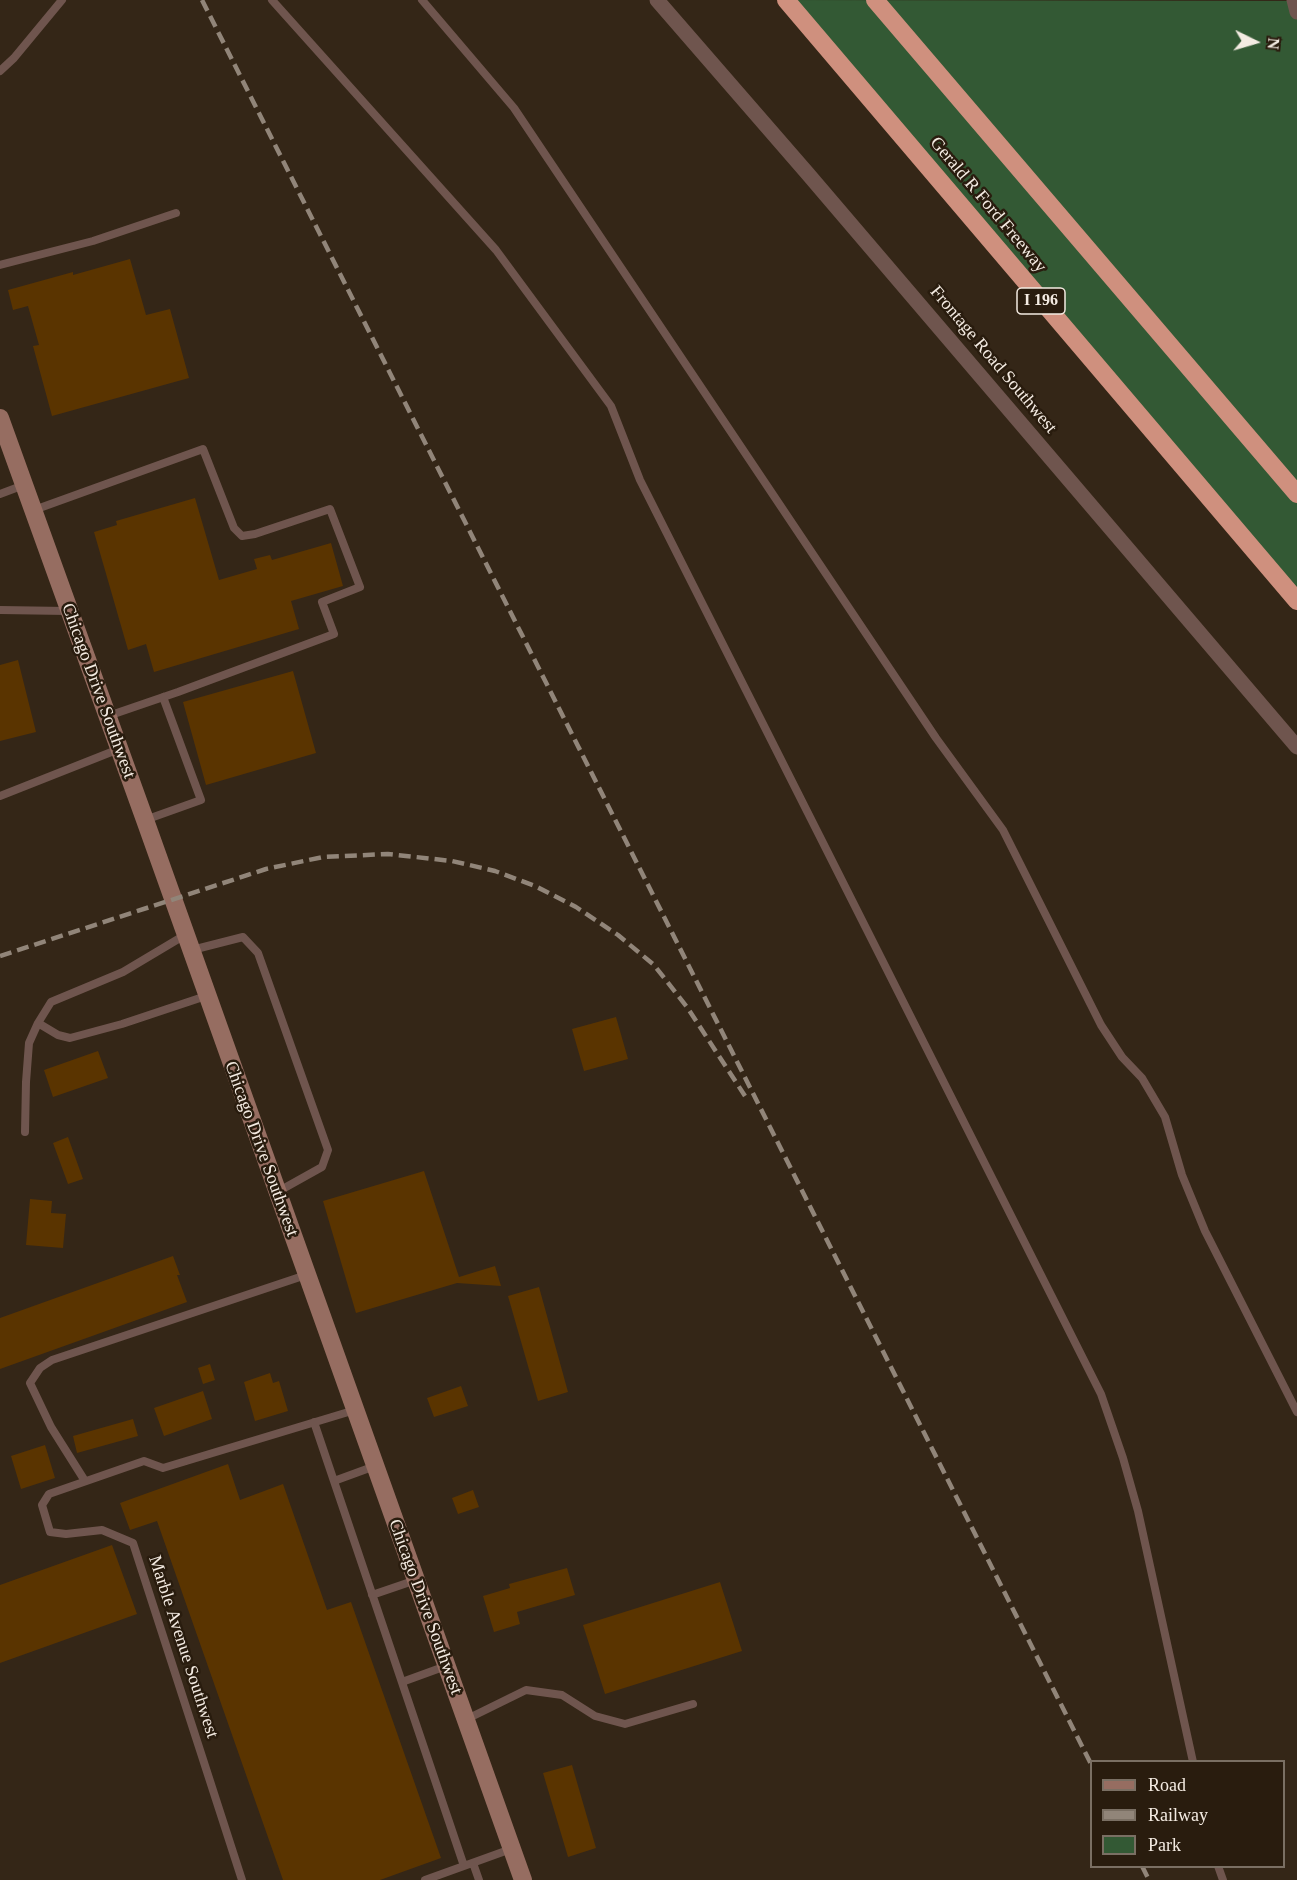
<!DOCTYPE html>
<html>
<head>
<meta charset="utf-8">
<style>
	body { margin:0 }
	#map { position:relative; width:1297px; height:1880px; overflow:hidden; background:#342617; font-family:Georgia,serif }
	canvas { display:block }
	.legend { position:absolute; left:1090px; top:1760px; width:195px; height:108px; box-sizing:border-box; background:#291c0e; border:2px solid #7a6f63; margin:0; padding:8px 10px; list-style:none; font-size:18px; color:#f4ebe2 }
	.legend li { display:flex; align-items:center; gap:12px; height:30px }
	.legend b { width:30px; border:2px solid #7a6f63 }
	.north { position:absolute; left:1225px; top:12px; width:60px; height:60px; -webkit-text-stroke:4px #291c0e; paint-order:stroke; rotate:95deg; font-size:16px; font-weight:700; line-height:24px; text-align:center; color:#f4ebe2 }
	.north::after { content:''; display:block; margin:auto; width:21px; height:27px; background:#f4ebe2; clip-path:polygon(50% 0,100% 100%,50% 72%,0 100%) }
</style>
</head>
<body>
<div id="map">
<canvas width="1297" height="1880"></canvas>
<ul class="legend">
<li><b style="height:8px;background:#966d61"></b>Road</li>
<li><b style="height:8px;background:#918579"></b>Railway</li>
<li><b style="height:16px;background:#335934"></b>Park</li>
</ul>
<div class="north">N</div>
</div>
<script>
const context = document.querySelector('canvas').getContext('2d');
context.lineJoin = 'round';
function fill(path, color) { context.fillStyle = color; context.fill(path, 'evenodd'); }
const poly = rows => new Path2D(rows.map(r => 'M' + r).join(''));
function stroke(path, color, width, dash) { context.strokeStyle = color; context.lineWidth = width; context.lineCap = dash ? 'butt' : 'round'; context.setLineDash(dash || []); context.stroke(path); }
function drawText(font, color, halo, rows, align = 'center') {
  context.font = font + ' Georgia,serif'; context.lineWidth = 5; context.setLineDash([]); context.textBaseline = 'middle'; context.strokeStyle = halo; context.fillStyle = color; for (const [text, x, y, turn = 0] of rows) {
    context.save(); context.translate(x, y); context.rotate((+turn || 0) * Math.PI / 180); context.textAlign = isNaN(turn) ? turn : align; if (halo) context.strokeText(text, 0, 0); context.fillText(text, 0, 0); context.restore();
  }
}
fill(poly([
	[786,0,1297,1,1297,601]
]), '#335934');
fill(poly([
	[130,259,146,315,170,309,189,378,52,416,33,346,39,345,28,306,13,310,8,290,73,272,73,275],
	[195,498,219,580,257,569,254,559,270,555,272,560,331,543,343,586,291,601,299,629,154,672,146,644,128,650,94,532,117,525,116,521],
	[18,660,36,732,0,741,0,665],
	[293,671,316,753,206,785,183,702],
	[616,1017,628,1059,584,1071,572,1029],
	[98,1051,108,1078,53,1097,44,1070],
	[68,1137,83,1179,68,1184,53,1143],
	[424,1171,459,1277,495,1266,501,1286,457,1283,356,1313,323,1201],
	[30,1199,52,1201,51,1213,66,1214,63,1248,26,1245],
	[173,1256,180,1275,177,1275,187,1302,0,1369,0,1318],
	[539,1287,568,1392,538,1401,508,1296],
	[210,1364,215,1380,203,1384,198,1368],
	[270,1373,273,1383,279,1381,288,1411,255,1421,244,1382],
	[461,1386,468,1406,434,1417,427,1398],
	[203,1391,212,1419,164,1436,154,1408],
	[133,1419,138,1436,77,1453,73,1436],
	[45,1445,55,1478,21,1489,11,1456],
	[228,1464,240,1500,283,1484,327,1610,351,1602,441,1858,380,1880,283,1880,157,1521,130,1530,120,1503],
	[473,1490,479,1507,458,1514,452,1498],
	[112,1545,137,1614,0,1663,0,1585],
	[567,1568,575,1595,517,1612,520,1624,494,1632,483,1596,510,1588,509,1584],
	[720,1582,742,1651,605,1694,583,1625],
	[572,1765,596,1848,568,1857,543,1773]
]), '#5a3400');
stroke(poly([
	[272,0,496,250,611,406,640,480,1101,1394,1123,1458,1138,1511,1193,1762],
	[422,0,514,108,936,738,1003,830,1101,1025,1122,1057,1142,1078,1165,1117,1182,1175,1205,1231,1297,1412],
	[0,71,14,58,62,0],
	[0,265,93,241,176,213],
	[0,494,24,485],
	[34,510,203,449,234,528,242,536,255,534,330,509,360,587,322,602,334,634,178,692,108,716],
	[0,610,67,611],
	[0,796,119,749],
	[145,820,201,800,163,697],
	[192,950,243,937,258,953,328,1150,322,1167,279,1191],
	[38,1023,58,1035,70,1038,122,1024,206,996],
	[25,1132,26,1082,29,1043,38,1023,51,1002,123,972,185,935],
	[314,1422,464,1866],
	[85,1481,51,1427,30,1383,40,1368,52,1360,306,1275],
	[334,1481,375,1466],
	[372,1595,416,1580],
	[402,1682,446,1666],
	[467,1719,526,1690,562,1695,595,1716,625,1724,693,1704],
	[473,1863,479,1880],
	[1218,1866,1223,1880],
	[242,1880,133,1543,102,1530,66,1534,50,1532,42,1505,49,1494,144,1461,163,1468,355,1410],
	[425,1880,511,1849]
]), '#6f554e', 8);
stroke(poly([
	[657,0,808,174,1297,747],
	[1294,0,1297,12]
]), '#6f554e', 15);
stroke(poly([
	[0,418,145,820,523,1880]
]), '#966d61', 18);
stroke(poly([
	[786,0,1297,601],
	[875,0,1297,494]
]), '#cf907e', 18);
stroke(poly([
	[202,0,1092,1766],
	[0,956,266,869,323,857,388,854,452,861,495,871,535,886,576,907,618,935,654,965,687,1007,745,1096],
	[1142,1866,1149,1880]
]), '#918579', 4.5, [12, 6]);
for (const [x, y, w] of [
	[1041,301,48]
]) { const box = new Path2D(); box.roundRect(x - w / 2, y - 13, w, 26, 4.5); context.fillStyle = '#291c0e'; context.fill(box); stroke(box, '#f4ebe2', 1.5); }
drawText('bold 16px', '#f4ebe2', null, [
	["I 196",1041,301]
]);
drawText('18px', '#f4ebe2', '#291c0e', [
	["Gerald R Ford Freeway",988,205,50],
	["Frontage Road Southwest",993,360,50],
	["Chicago Drive Southwest",98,691,70],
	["Chicago Drive Southwest",261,1149,70],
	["Chicago Drive Southwest",425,1607,70],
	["Marble Avenue Southwest",183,1647,72]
]);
</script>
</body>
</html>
